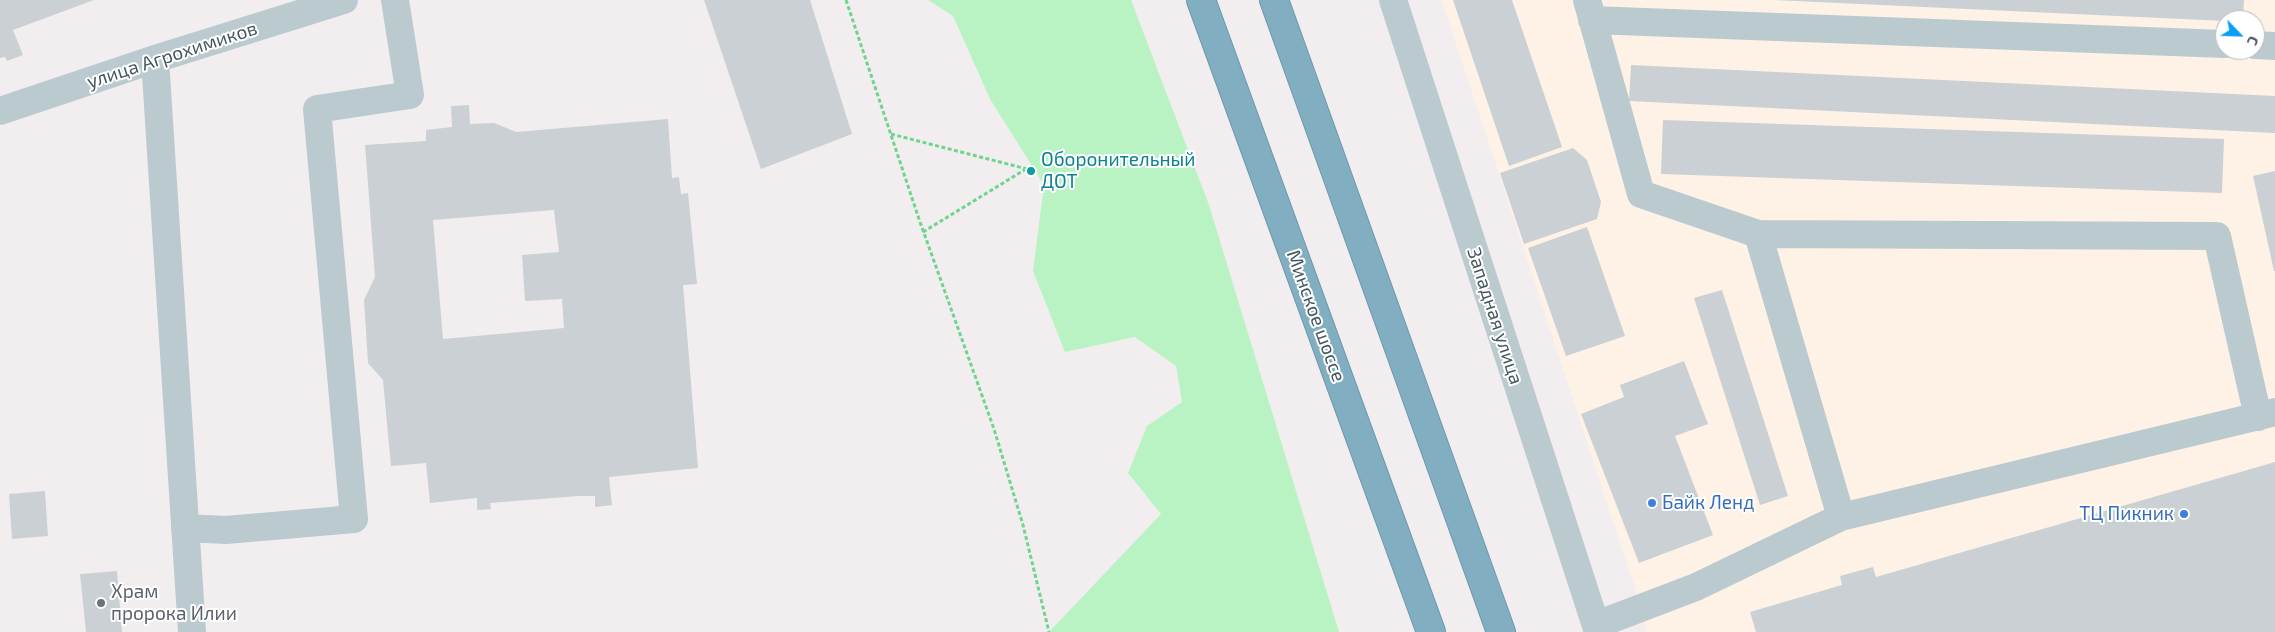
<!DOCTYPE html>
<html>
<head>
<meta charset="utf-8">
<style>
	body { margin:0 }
	#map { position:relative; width:2275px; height:632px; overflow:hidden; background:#f2eeef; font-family:"Exo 2",sans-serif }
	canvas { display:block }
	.north { position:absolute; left:2215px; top:10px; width:50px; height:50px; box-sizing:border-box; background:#fff; border:1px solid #b5bcbf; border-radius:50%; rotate:114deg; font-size:14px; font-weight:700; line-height:20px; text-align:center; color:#45575e }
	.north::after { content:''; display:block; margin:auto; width:18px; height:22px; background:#089ef2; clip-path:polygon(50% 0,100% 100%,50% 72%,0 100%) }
</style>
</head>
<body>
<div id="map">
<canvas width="2275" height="632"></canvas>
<div class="north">С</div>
</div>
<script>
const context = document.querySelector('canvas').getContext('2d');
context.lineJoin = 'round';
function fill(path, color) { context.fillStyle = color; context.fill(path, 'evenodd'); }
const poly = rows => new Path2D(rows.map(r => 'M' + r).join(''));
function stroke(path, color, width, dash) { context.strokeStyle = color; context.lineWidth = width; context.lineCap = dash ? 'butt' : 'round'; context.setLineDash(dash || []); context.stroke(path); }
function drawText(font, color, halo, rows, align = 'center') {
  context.font = font + ' "Exo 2",sans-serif'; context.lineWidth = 4; context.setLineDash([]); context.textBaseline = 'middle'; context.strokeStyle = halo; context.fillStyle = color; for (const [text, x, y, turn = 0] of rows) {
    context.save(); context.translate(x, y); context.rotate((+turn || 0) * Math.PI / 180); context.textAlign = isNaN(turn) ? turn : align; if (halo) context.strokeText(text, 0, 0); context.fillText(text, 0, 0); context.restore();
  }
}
fill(poly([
	[1442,0,2275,0,2275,632,1647,632,1634,585],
	[2225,20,2255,20,2255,50,2225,50]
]), '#fef2e6');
fill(poly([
	[928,0,1131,0,1209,205,1339,632,1049,632,1161,514,1128,473,1147,426,1182,402,1176,366,1135,337,1065,352,1033,271,1044,185,990,99,953,16]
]), '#b9f3c3');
fill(poly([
	[0,0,94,0,13,30,23,55,7,61,5,57,0,58],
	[704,0,810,0,852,134,761,169],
	[1453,0,1512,0,1562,147,1509,166],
	[1774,0,2244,0,2243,20,2225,21],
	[1631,65,2275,96,2275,133,1629,101],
	[469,105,470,124,494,123,516,132,668,119,672,178,679,177,681,194,688,193,697,284,683,285,698,468,609,477,612,505,595,507,595,496,578,496,490,503,491,509,477,510,477,498,430,503,426,463,391,466,383,380,368,363,364,300,375,277,365,145,426,141,426,130,452,127,451,106],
	[554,210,559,252,522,255,525,301,562,299,564,328,443,339,433,220],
	[1663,120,2224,139,2222,193,1661,174],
	[1573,148,1587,160,1601,202,1597,219,1524,244,1500,173],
	[2275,171,2275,271,2274,271,2253,176],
	[1587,227,1625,336,1566,356,1528,248],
	[1722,290,1788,496,1760,505,1694,298],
	[1684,361,1708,424,1675,436,1713,535,1639,563,1581,414,1624,397,1620,385],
	[2275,462,2275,632,1756,632,1750,612,1842,585,1840,576,1873,567,1876,577],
	[45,491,48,536,12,539,9,494],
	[117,571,122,632,86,632,80,574]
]), '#cad0d4');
const highway = poly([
	[1201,0,1431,632],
	[1274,0,1501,632]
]);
stroke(highway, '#6d99ae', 30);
stroke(poly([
	[846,0,920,222,994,429,1023,525,1049,632],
	[891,134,1027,169],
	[923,232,1026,169]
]), '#6dd58d', 3, [4, 2.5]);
stroke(poly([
	[1393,0,1598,632],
	[1587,0,1641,194,1758,234],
	[1592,20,2225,44],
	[2255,45,2275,46],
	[155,59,192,632],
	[0,111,155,59,344,0],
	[1841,517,1758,234,2217,236,2258,417],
	[185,528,226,530,354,519,317,109,410,95,395,0],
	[1596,625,1696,587,1841,517,2275,412]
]), '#bbcacf', 28);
stroke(highway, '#82aec2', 28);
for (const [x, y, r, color] of [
	[1031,171,5,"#0f9aa8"],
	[1652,503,5,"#3f7fe0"],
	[2184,514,5,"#3f7fe0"],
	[101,603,5,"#6b7280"]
]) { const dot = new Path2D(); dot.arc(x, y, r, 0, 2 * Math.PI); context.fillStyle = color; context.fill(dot); stroke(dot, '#fff', 2); }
drawText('19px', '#45575e', '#fff', [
	["улица Агрохимиков",172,55,-18],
	["Минское шоссе",1316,316,70],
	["Западная улица",1495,316,72]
]);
drawText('19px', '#0d838f', '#fff', [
	["Оборонительный",1041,160],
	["ДОТ",1041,182]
], 'left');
drawText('19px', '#366cbe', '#fff', [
	["Байк Ленд",1662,503],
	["ТЦ Пикник",2174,514,"right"]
], 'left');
drawText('19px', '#5b616d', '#fff', [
	["Храм",111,592],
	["пророка Илии",111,614]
], 'left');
</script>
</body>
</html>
